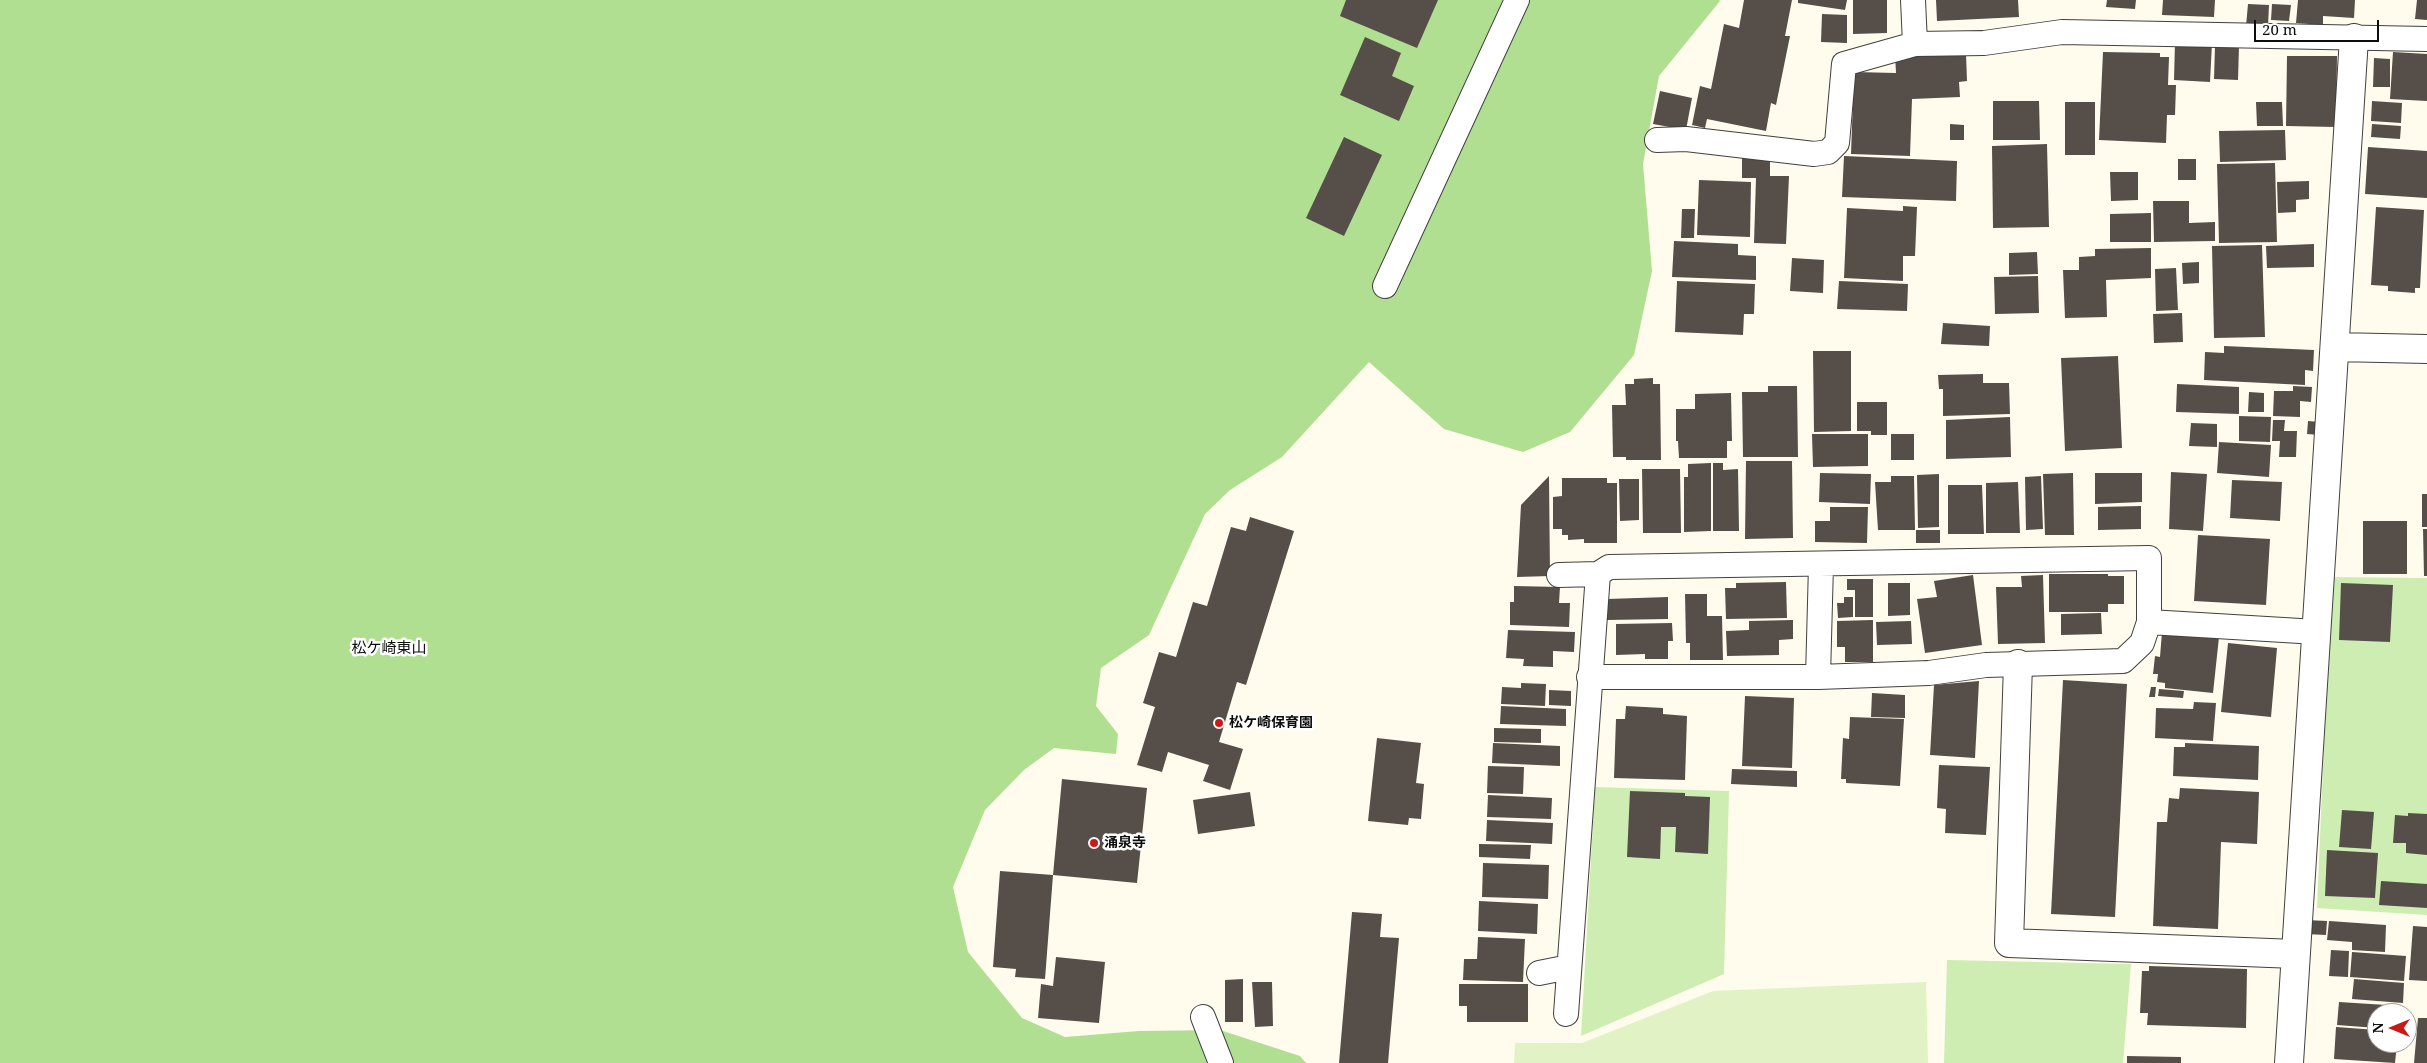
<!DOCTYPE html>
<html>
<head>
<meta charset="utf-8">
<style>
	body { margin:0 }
	#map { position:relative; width:2427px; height:1063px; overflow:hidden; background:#fffced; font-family:"Noto Serif",serif }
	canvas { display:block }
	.north { position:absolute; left:2367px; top:1003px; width:50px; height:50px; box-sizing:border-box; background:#fff; border:1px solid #9e9e9e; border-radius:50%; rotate:270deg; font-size:14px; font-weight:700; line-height:20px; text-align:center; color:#0d0d0d }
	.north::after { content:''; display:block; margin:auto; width:18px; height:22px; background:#c81a19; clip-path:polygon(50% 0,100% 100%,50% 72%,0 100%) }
	.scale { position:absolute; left:2254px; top:20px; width:125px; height:22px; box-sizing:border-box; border:2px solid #0d0d0d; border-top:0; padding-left:6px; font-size:15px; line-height:18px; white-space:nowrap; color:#0d0d0d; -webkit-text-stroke:4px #fff; paint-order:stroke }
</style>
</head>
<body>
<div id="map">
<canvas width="2427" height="1063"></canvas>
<div class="north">N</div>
<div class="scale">20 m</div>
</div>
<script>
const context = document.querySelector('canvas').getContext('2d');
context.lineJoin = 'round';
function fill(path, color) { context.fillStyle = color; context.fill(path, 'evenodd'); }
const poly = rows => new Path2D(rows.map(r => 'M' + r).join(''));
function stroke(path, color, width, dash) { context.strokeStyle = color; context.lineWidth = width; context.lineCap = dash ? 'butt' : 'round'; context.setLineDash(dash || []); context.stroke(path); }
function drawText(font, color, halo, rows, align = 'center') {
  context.font = font + ' "Noto Serif","Noto Sans JP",serif'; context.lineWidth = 5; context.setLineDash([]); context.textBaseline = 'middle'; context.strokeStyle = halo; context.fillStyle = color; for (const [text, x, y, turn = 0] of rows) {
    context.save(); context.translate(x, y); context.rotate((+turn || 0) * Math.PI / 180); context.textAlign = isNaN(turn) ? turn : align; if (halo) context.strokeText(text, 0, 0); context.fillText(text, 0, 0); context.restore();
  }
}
fill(poly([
	[2331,577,2427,578,2427,915,2317,908],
	[1595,787,1729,791,1724,974,1581,1036],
	[1947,960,2131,964,2123,1063,1944,1063]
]), '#ceedb3');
fill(poly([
	[0,0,1719,0,1720,1,1659,76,1643,164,1652,271,1634,355,1570,432,1523,452,1444,429,1369,362,1282,457,1230,490,1205,514,1149,635,1101,668,1096,706,1118,734,1116,754,1054,748,1024,770,985,810,953,887,968,952,1022,1018,1065,1037,1139,1031,1220,1030,1300,1056,1306,1063,0,1063]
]), '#b0df91');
fill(poly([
	[1926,982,1928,1063,1514,1063,1515,1043,1582,1043,1713,991]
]), '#e1f3c5');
fill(poly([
	[1346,0,1438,0,1417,48,1340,16],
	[1744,0,1792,0,1785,36,1790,36,1776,105,1771,103,1766,131,1707,119,1705,128,1692,125,1700,86,1711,89,1724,24,1739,28],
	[1798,0,1847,0,1845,10,1798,3],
	[1853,0,1887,0,1887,33,1853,34],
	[1936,0,2018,0,2019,17,1937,21],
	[2107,0,2136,0,2135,9,2106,7],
	[2163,0,2215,0,2214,17,2162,15],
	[2298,0,2355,0,2354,18,2323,16,2323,25,2296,23],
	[2417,0,2427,0,2427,20,2415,19],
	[2248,4,2269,5,2268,27,2246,26],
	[2272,4,2291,5,2289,21,2271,20],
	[1822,14,1847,15,1847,43,1821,42],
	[1365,37,1401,53,1392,76,1414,86,1399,121,1340,95],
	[2175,42,2212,43,2210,82,2174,80],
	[2215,46,2239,46,2238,80,2214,79],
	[2103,52,2160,53,2160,57,2169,57,2168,85,2176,85,2175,115,2167,115,2166,143,2099,140],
	[2393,52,2427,54,2427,101,2390,99],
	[1895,54,1966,54,1967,81,1959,82,1960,97,1912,99,1910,156,1851,154,1854,72,1896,73],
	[2287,56,2337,56,2336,127,2286,126],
	[2374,58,2390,59,2390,87,2373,87],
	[1660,91,1692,98,1686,130,1653,124],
	[1993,101,2039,101,2040,140,1993,140],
	[2372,101,2402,103,2401,123,2371,121],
	[2065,102,2095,102,2095,155,2065,155],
	[2256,102,2282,102,2283,126,2257,126],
	[1950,124,1964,125,1964,140,1950,140],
	[2372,124,2401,126,2400,139,2371,137],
	[2285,130,2286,160,2220,162,2219,131],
	[1344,137,1382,155,1344,236,1306,218],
	[2047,144,2049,227,1993,228,1992,146],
	[2368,147,2427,151,2427,198,2365,194],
	[1742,155,1770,156,1770,176,1789,176,1786,244,1754,243,1756,178,1742,178],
	[1844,156,1957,161,1956,201,1842,197],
	[2178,159,2196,159,2196,180,2178,180],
	[2275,163,2277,242,2219,243,2217,164],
	[2110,172,2138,172,2138,200,2111,201],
	[1699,180,1751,182,1750,237,1697,235],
	[2309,181,2309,199,2296,200,2296,212,2278,213,2277,182],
	[2153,201,2189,201,2189,223,2215,222,2215,241,2154,242],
	[1903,206,1917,207,1915,256,1903,256,1903,281,1844,278,1847,208,1903,211],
	[2376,207,2424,210,2420,288,2415,288,2415,293,2388,291,2388,286,2371,285],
	[1682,209,1695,209,1694,238,1681,238],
	[2151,213,2151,242,2110,242,2110,214],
	[1674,241,1738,244,1738,255,1756,256,1756,280,1672,277],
	[2314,244,2314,267,2267,268,2266,246],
	[2262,245,2265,337,2214,338,2212,246],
	[2151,248,2151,278,2106,280,2107,317,2065,318,2063,270,2079,270,2079,257,2095,256,2095,249],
	[2037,252,2038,274,2009,275,2009,253],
	[1792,258,1824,260,1823,293,1790,291],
	[2199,262,2199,283,2183,284,2182,263],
	[2176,268,2178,310,2156,311,2155,269],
	[2038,276,2039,313,1995,314,1994,277],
	[1677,281,1755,284,1754,314,1744,314,1743,335,1675,332],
	[1839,281,1908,284,1907,311,1837,309],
	[2182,313,2183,342,2154,343,2153,314],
	[1943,323,1990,326,1989,346,1941,344],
	[2224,346,2314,350,2313,371,2305,370,2305,385,2204,380,2205,352,2224,353],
	[1813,351,1851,351,1851,431,1814,432],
	[2118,356,2122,448,2065,451,2061,358],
	[1983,374,1983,383,2009,383,2010,414,1943,416,1943,389,1939,389,1938,375],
	[1653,378,1653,384,1660,384,1661,460,1626,460,1626,457,1613,457,1612,405,1626,405,1625,384,1634,384,1634,379],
	[2177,384,2239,387,2239,414,2176,412],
	[1768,386,1797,386,1798,457,1743,457,1742,392,1768,392],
	[2293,386,2312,387,2311,402,2300,401,2300,417,2273,416,2274,391,2293,391],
	[2249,392,2264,393,2264,412,2248,412],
	[1731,393,1732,441,1727,441,1727,458,1679,458,1678,441,1676,441,1676,409,1695,409,1695,394],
	[1857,402,1887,402,1887,435,1871,435,1871,431,1857,431],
	[2239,416,2271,417,2270,442,2239,441],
	[2010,417,2011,457,1946,459,1946,420],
	[2273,420,2285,420,2284,431,2297,431,2296,457,2279,457,2280,441,2272,441],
	[2308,421,2320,422,2320,435,2307,434],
	[2191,423,2217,424,2217,447,2189,446],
	[1812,434,1868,434,1868,466,1813,467],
	[1891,434,1914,434,1914,460,1891,460],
	[2219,442,2271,445,2269,477,2217,473],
	[1746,461,1792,461,1793,538,1745,539],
	[1711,463,1711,531,1684,532,1684,477,1688,477,1688,464],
	[1713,463,1723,463,1723,470,1738,469,1739,531,1713,531],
	[1642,469,1680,469,1681,533,1643,533],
	[2171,472,2207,474,2203,531,2169,529],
	[1820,473,1871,474,1870,504,1819,502],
	[2073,473,2074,535,2045,535,2043,474],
	[2095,473,2142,473,2142,502,2095,504],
	[1939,474,1939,527,1918,528,1917,475],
	[1549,476,1550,576,1517,577,1521,505],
	[1891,476,1914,476,1915,530,1878,530,1875,482,1891,482],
	[2041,476,2043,529,2026,530,2025,477],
	[1562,478,1607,478,1607,483,1617,483,1617,543,1584,543,1584,539,1568,540,1568,535,1562,535,1562,529,1553,529,1553,497,1562,496],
	[1619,479,1639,479,1639,520,1620,521],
	[2232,480,2282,482,2280,521,2230,518],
	[2018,482,2020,533,1986,533,1986,483],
	[1948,485,1982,485,1984,534,1948,534],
	[2422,494,2427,494,2427,527,2422,527],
	[2141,506,2141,529,2098,530,2098,507],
	[1830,507,1868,507,1867,543,1815,542,1815,521,1830,521],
	[1250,517,1294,531,1246,685,1237,682,1219,742,1243,749,1230,790,1203,781,1209,765,1168,752,1162,772,1137,765,1155,707,1143,703,1159,652,1176,657,1193,602,1207,606,1231,527,1246,531],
	[2363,521,2407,521,2407,574,2363,574],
	[2423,529,2427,529,2427,576,2424,576],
	[1916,530,1940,530,1940,543,1916,543],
	[2198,535,2270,539,2266,605,2194,601],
	[2049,574,2108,574,2108,576,2124,576,2124,604,2108,604,2108,612,2049,612],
	[1973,575,1982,645,1925,653,1917,599,1937,597,1934,581],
	[2043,575,2045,643,1998,644,1996,587,2022,587,2021,576],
	[1847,579,1873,579,1873,617,1855,617,1855,590,1847,590],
	[1786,582,1787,618,1726,619,1725,588,1736,588,1736,583],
	[1888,583,1910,583,1910,615,1888,616],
	[2341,583,2393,585,2390,642,2339,640],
	[1514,586,1560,587,1559,603,1570,603,1569,627,1510,625,1510,602,1514,602],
	[1685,594,1707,594,1707,616,1722,616,1723,660,1690,660,1690,643,1686,643],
	[1668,597,1668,619,1607,620,1607,599],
	[1844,597,1853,597,1853,617,1838,618,1837,603,1844,603],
	[2101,613,2102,634,2061,635,2061,614],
	[1793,620,1793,639,1779,640,1779,655,1727,656,1726,631,1749,630,1749,621],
	[1873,620,1873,662,1845,662,1845,647,1837,647,1837,621],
	[1911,621,1912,644,1877,645,1876,622],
	[1672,623,1673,641,1668,641,1668,659,1645,659,1645,654,1616,655,1616,624],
	[1508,630,1575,632,1574,652,1553,651,1553,667,1523,666,1524,659,1506,658],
	[2162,632,2219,637,2213,693,2165,688,2165,683,2157,682,2158,674,2153,674,2155,656,2160,657],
	[2228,643,2277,648,2271,717,2221,712],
	[2063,680,2127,684,2115,917,2051,914],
	[1979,681,1975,758,1930,755,1934,685],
	[1521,683,1546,684,1545,706,1501,704,1502,687,1521,688],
	[2151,687,2156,687,2155,697,2149,697],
	[2159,689,2184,691,2183,698,2158,696],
	[1549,690,1571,691,1571,706,1549,705],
	[1872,693,1905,695,1905,718,1871,717],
	[1745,696,1794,698,1792,768,1742,766],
	[2194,702,2216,703,2213,741,2155,738,2156,708,2193,709],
	[1501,706,1566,709,1566,726,1500,724],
	[1626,706,1663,708,1663,714,1687,716,1685,780,1614,778,1616,719,1625,719],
	[1850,717,1904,719,1900,786,1846,783,1846,779,1841,779,1843,738,1849,739],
	[1494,728,1541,729,1541,743,1494,742],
	[1377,738,1421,743,1416,783,1424,784,1421,819,1409,818,1408,825,1368,821],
	[1493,743,1560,746,1560,766,1492,763],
	[2185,743,2259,746,2258,780,2173,776,2174,747,2185,747],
	[1939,765,1990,767,1986,835,1945,833,1946,809,1937,808],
	[1488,766,1524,767,1523,794,1487,793],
	[1732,769,1797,771,1797,787,1731,784],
	[1062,779,1147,788,1137,883,1053,875],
	[2180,788,2259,792,2257,844,2221,842,2218,929,2153,926,2157,822,2167,822,2169,798,2179,799],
	[1630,791,1685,793,1685,796,1710,797,1708,854,1675,852,1676,827,1661,827,1660,859,1627,857],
	[1250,792,1255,826,1198,834,1193,800],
	[1488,795,1552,798,1551,819,1487,817],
	[2342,810,2374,812,2371,849,2339,847],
	[2408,813,2427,814,2427,855,2406,853,2406,843,2393,843,2395,815,2408,816],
	[1487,820,1553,823,1552,844,1486,841],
	[1479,844,1531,845,1530,859,1479,857],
	[2327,850,2378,853,2375,898,2325,896],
	[1483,863,1549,865,1548,899,1482,897],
	[1000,871,1053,875,1045,979,1015,977,1016,969,993,967],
	[2381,881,2427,884,2427,908,2379,905],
	[1479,901,1538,904,1537,934,1478,931],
	[1352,912,1382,914,1380,937,1399,938,1388,1063,1339,1063],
	[2306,920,2327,921,2326,935,2305,934],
	[2329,921,2386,925,2385,952,2352,950,2352,942,2327,940],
	[2413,926,2427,927,2427,981,2409,980],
	[1478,937,1525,939,1523,982,1463,980,1464,959,1477,959],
	[2331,950,2349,951,2348,977,2329,976],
	[2352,952,2406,956,2404,981,2350,977],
	[1056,957,1105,962,1099,1023,1038,1018,1041,984,1053,986],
	[2149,966,2247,969,2246,1028,2147,1025,2148,1013,2140,1013,2142,971,2149,971],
	[1243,979,1243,1022,1225,1022,1225,980],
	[2354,979,2404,983,2403,1003,2352,999],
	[1252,982,1272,982,1273,1026,1255,1027],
	[1459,984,1528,984,1528,1022,1467,1022,1467,1006,1459,1006],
	[2339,1002,2402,1006,2401,1013,2377,1013,2377,1028,2337,1025],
	[2418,1018,2427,1018,2427,1063,2414,1063],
	[2336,1027,2377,1030,2377,1043,2397,1043,2395,1063,2334,1059],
	[2127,1056,2181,1057,2181,1063,2127,1063]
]), '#564e48');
const lane = poly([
	[1913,0,1915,44],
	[1657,140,1686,139,1814,154,1828,152,1837,143,1844,64,1915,44,1984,43,2062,32,2427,39],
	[1385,286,1517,0],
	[1559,575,1598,574],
	[1589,677,1818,677,1929,673,1986,665,2123,661,2142,643,2149,622],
	[1818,677,1821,565],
	[1539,973,1569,967],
	[1566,1014,1598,574,1609,567,2149,558,2149,622,2317,632],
	[1203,1017,1221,1063]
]);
const street = poly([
	[2336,347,2427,349],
	[2018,664,2009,943,2296,954],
	[2289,1063,2354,38]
]);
stroke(lane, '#404040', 26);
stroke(street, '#404040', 30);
stroke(lane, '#fff', 24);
stroke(street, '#fff', 28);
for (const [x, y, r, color] of [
	[1219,723,5,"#c81a19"],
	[1094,843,5,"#c81a19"]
]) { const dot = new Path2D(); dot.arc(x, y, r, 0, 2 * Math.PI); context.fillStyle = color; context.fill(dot); stroke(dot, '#fff', 2); }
drawText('bold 14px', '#0d0d0d', '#fff', [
	["松ケ崎保育園",1229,723],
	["涌泉寺",1104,843]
], 'left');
drawText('15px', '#0d0d0d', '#fff', [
	["松ケ崎東山",389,649]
]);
</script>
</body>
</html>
